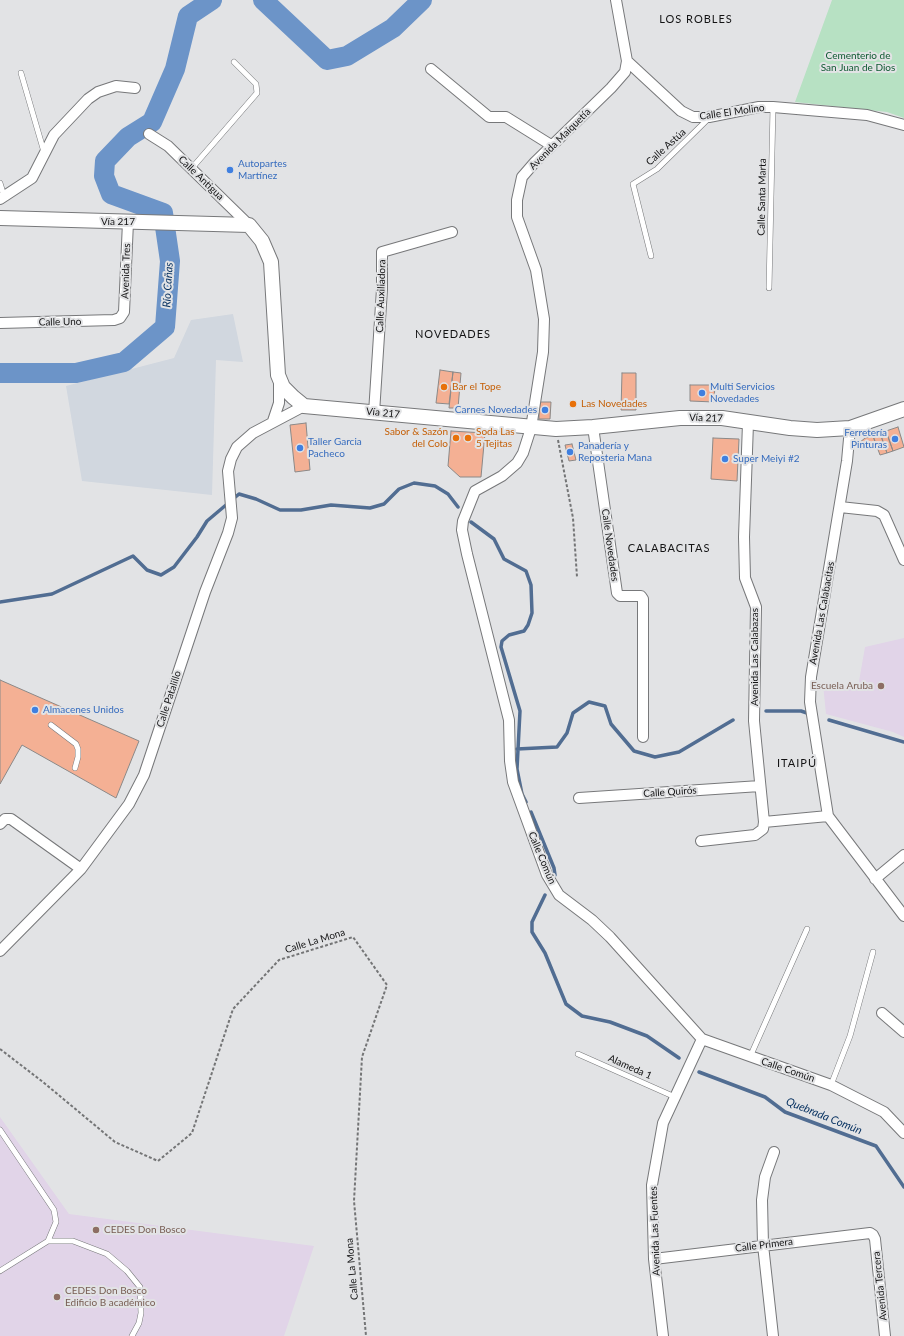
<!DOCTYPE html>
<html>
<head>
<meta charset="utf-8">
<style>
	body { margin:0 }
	canvas { display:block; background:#e2e3e5 }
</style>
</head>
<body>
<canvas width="904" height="1336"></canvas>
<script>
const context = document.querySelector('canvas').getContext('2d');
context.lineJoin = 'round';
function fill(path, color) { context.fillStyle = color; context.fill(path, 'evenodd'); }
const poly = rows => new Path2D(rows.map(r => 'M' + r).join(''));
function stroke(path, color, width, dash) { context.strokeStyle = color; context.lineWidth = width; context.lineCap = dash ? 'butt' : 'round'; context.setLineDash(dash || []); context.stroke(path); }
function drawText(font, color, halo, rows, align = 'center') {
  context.font = font + ' Lato,sans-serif'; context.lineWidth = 4; context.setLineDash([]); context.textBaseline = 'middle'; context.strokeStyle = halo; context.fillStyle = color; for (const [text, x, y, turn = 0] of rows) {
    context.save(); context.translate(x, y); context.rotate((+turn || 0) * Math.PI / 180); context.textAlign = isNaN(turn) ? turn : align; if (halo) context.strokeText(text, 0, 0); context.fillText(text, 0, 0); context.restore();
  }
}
fill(poly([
	[233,314,243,362,216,360,212,495,82,481,66,386,174,358,191,320]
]), '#d1d7df');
fill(poly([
	[904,638,904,737,893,732,826,714,823,684,858,687,865,647],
	[0,1117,69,1214,314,1246,284,1336,0,1336]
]), '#e1d4e8');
fill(poly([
	[832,0,904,0,904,118,887,112,795,102]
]), '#b7e1c3');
stroke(poly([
	[471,522,494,539,504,559,526,571,531,585,532,613,528,625,524,631,509,635,502,641,501,647,520,711,517,769,522,794,526,802],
	[0,602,52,594,133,556,147,570,161,575,174,567,197,537,207,521,239,494,256,499,280,510,301,510,331,505,370,508,384,504,399,489,414,483,435,486,448,494,458,507],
	[766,711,801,711,810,714],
	[829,720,904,742],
	[517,749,557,747,567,733,573,713,589,702,605,706,611,724,634,751,655,757,679,752,733,720],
	[531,812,554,868,555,875],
	[545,895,532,922,532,932,545,953,566,1004,582,1016,610,1022,647,1036,679,1058],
	[699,1072,765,1097,785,1112,876,1146,904,1187]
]), '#516d92', 3.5);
stroke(poly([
	[263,0,327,60,347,56,393,28,422,0],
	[0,373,76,373,124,362,165,327,170,261,163,213,111,194,104,176,105,161,128,137,152,122,175,69,188,16,212,0]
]), '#6c94c8', 20);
const building = poly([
	[440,370,453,372,449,404,436,403,440,370],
	[453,372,461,373,458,408,449,408,453,372],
	[622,373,636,373,636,410,621,410,622,373],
	[690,385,715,385,714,402,690,401,690,385],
	[539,402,551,402,550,419,539,419,539,402],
	[306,423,310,470,295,472,290,425,306,423],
	[898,427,904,447,893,451,886,431,898,427],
	[451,431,485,433,481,477,460,477,448,466,451,431],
	[886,431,893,451,887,453,880,433,886,431],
	[880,433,887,453,880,455,873,436,880,433],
	[873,436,877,447,859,448,859,443,865,438,873,436],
	[713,438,739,439,737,481,711,479,713,438],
	[572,444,576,460,569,461,565,445,572,444],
	[0,680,139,741,116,798,22,745,0,784,0,680]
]);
fill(building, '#f4b094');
stroke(building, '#8b8988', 1);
const lane = poly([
	[21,73,44,152],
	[192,168,257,93,256,84,234,62],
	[0,183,4,196],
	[651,256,633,184,657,169,709,118],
	[769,288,773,107],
	[51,725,76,744,78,749,78,757,75,768],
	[578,1054,675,1097],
	[750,1057,807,929],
	[831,1085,850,1036,873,952],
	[0,1130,54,1210,56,1222,48,1241],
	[0,1271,48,1241,73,1241,107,1254,127,1271,140,1287,141,1313,139,1323,132,1336]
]);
const street = poly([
	[616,0,627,61,625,72,611,88,535,162,522,177,517,200,517,217,536,270,544,319,543,352,531,428,523,453,517,463,502,476,475,491,463,521,462,530,467,554,509,720,510,761,513,782,547,875,559,895,592,920,610,937,702,1039,831,1085,884,1112,904,1133],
	[627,61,681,111,693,117,709,117,759,107,773,107,867,115,904,125],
	[431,69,489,117,506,117,551,145],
	[149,134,168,146,249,225],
	[0,199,32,178,54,135,88,99,98,92,116,86,135,88],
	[0,323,114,320,120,318,124,312,128,222],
	[374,413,382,289,382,252,452,232],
	[273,421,279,403,279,381],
	[593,427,617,593,620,596,641,596,643,599,643,737],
	[850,428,847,461,811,677,810,702,828,816,904,916],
	[840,507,877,511,884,515,904,560],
	[579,798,760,786],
	[764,822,828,816],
	[0,824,5,819,11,819,81,869],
	[701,841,755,835,763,829,764,822,754,721,756,607,745,578,744,537,748,423],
	[875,879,904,855],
	[0,951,81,869,129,804,144,775,205,592,228,533,232,518,228,471,231,459,237,447,253,433,304,406],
	[882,1013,904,1032],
	[654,1259,870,1233,873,1235,875,1239,885,1336],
	[663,1336,654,1259,652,1185,663,1123,702,1039],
	[773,1336,763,1245,762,1200,765,1177,774,1152]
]);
const secondary = poly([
	[0,218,249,225,262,241,271,262,278,375,283,387,293,397,304,406,556,429,593,427,680,418,722,418,790,428,817,430,850,428,904,409]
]);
stroke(lane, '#77787a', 6);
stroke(street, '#77787a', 12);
stroke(secondary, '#77787a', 16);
stroke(poly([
	[558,440,573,518,577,577],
	[0,1049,43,1082,115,1142,158,1161,192,1133,233,1009,279,960,353,937,387,985,362,1057,354,1201,366,1336]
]), '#747576', 2, [3, 2]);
stroke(lane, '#fff', 5);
stroke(street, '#fff', 10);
stroke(secondary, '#fff', 14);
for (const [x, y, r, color] of [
	[230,170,4,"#3f7fe0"],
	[444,387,4,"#e8710a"],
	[702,393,4,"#3f7fe0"],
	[573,404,4,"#e8710a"],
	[545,410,4,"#3f7fe0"],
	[456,438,4,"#e8710a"],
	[468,438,4,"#e8710a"],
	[895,439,4,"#3f7fe0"],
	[300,448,4,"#3f7fe0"],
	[570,452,4,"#3f7fe0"],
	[725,459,4,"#3f7fe0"],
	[881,686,4,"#8d6e63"],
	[35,710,4,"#3f7fe0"],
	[96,1230,4,"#8d6e63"],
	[57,1297,4,"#8d6e63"]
]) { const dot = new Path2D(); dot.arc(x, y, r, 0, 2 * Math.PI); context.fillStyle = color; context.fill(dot); stroke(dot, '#e2e3e5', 1.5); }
drawText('10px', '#0f5932', '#e2e3e5', [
	["Cementerio de",858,56],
	["San Juan de Dios",858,68]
]);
drawText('10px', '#131314', '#e2e3e5', [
	["Calle El Molino",732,112,-8],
	["Avenida Maiquetía",560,139,-45],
	["Calle Astúa",666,147,-42],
	["Calle Antigua",201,178,44],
	["Calle Santa Marta",762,197,-89],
	["Vía 217",118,222],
	["Avenida Tres",126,271,-88],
	["Calle Auxiliadora",381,296,-88],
	["Calle Uno",60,322,-1],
	["Vía 217",383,413,6],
	["Vía 217",706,418,2],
	["Calle Novedades",610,545,82],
	["Avenida Las Calabacitas",822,613,-80],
	["Avenida Las Calabazas",755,657,-90],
	["Calle Patalillo",169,699,-72],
	["Calle Quirós",670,792,-4],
	["Calle Común",542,858,67],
	["Calle La Mona",315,941,-17],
	["Alameda 1",630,1067,24],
	["Calle Común",788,1070,19],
	["Avenida Las Fuentes",655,1231,-92],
	["Calle Primera",764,1245,-7],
	["Calle La Mona",352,1269,-95],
	["Avenida Tercera",880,1286,-96]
]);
drawText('10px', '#366cbe', '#e2e3e5', [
	["Autopartes",238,164],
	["Martínez",238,176],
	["Multi Servicios",710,387],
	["Novedades",710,399],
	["Carnes Novedades",537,410,"right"],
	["Ferretería",887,433,"right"],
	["Pinturas",887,445,"right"],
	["Taller Garcia",308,442],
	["Pacheco",308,454],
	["Panadería y",578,446],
	["Reposteria Mana",578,458],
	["Super Meiyi #2",733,459],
	["Almacenes Unidos",43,710]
], 'left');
drawText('10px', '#c56008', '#e2e3e5', [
	["Bar el Tope",452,387],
	["Las Novedades",581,404],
	["Sabor & Sazón",448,432,"right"],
	["del Colo",448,444,"right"],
	["Soda Las",476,432],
	["5 Tejitas",476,444]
], 'left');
drawText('10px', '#785e54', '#e2e3e5', [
	["Escuela Aruba",873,686,"right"],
	["CEDES Don Bosco",104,1230],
	["CEDES Don Bosco",65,1291],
	["Edificio B académico",65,1303]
], 'left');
context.letterSpacing = '1px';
drawText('11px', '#131314', '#e2e3e5', [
	["LOS ROBLES",696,19],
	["NOVEDADES",453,334],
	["CALABACITAS",669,548],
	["ITAIPÚ",797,763]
]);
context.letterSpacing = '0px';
drawText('italic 11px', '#093362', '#e2e3e5', [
	["Río Cañas",168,285,-87],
	["Quebrada Común",824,1116,22]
]);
</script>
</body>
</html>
